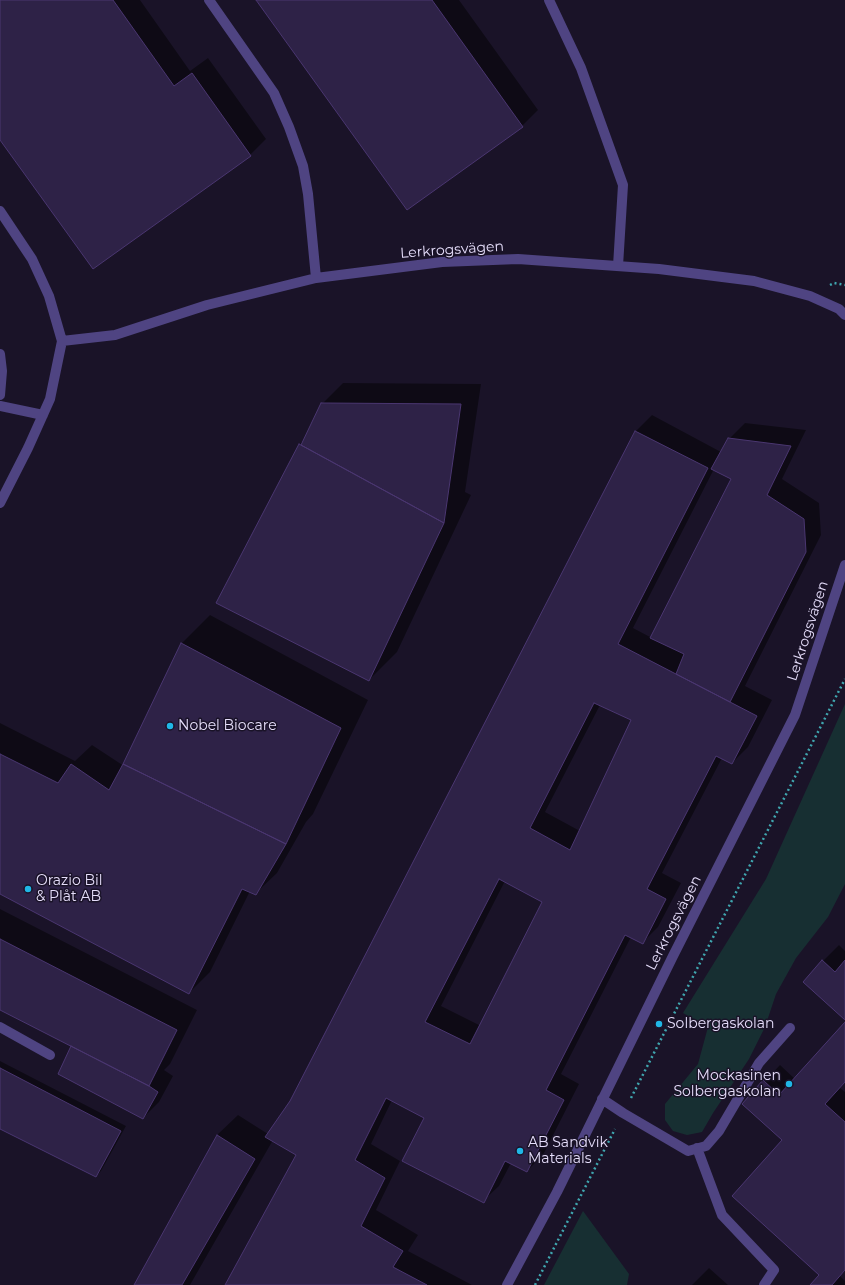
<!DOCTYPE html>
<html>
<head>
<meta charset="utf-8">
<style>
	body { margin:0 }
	canvas { display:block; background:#1a1328 }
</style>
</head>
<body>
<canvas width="845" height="1285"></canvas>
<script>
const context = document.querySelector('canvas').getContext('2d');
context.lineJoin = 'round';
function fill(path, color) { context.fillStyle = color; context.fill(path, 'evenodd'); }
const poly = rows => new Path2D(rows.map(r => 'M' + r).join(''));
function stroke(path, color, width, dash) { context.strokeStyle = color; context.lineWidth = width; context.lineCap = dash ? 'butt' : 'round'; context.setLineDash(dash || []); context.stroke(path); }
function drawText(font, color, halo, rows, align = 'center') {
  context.font = font + ' Montserrat,sans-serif'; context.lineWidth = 3; context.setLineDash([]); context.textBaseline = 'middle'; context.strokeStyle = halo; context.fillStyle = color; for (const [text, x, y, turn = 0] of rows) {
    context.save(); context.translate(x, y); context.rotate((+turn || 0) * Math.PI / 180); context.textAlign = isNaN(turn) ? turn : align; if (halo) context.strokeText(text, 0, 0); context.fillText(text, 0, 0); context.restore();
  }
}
fill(poly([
	[845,704,845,884,828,917,796,958,776,994,765,1027,749,1059,713,1113,702,1132,687,1135,673,1131,665,1120,665,1104,698,1064,708,1027,683,1013,766,879],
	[583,1211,629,1274,627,1285,544,1285]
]), '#172f32');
fill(poly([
	[0,0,140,0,190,71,208,58,266,139,250,155,93,268,0,138],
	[257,0,459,0,538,110,522,126,407,209],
	[343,383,481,384,465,492,471,495,397,652,369,680,300,444,306,438,322,404],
	[652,415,721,452,729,439,745,423,806,430,782,479,819,503,821,535,745,686,772,700,748,747,732,763,722,758,662,873,681,883,658,927,642,943,631,937,561,1074,579,1084,543,1155,527,1171,511,1163,499,1186,483,1201,426,1117,392,1100,371,1144,400,1161,376,1210,418,1235,408,1251,472,1285,226,1285,297,1154,273,1140,190,1285,135,1285,217,1135,238,1115,268,1134,291,1102,636,431],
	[714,469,732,478,652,638,633,628],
	[600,705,633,720,580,831,545,812],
	[505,881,544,901,481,1026,441,1006],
	[210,615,368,700,313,814,306,822,277,873,256,893,250,891,210,972,189,993,0,892,0,723,75,761,92,745,124,766,182,643],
	[0,909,197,1010,170,1064,164,1070,173,1076,159,1102,143,1118,73,1046,0,1009],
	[839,945,845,951,845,1018,823,961],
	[845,1023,845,1082,840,1088,845,1092,845,1271,840,1276,845,1281,845,1285,812,1285,821,1275,783,1140,743,1104,780,1065,795,1079],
	[0,1061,126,1126,101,1171,96,1176,0,1128],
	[709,1268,728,1285,692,1285]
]), '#0007');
const building = poly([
	[0,0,113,0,174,86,192,73,251,156,93,269,0,140,0,0],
	[256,0,432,0,523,127,407,210,256,0],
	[321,403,461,404,444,523,301,445,321,403],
	[635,431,708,468,618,644,757,716,732,764,716,756,647,889,666,899,643,944,625,935,546,1090,564,1100,527,1172,505,1161,484,1203,402,1161,424,1118,386,1098,355,1160,385,1178,361,1226,403,1251,393,1267,427,1285,225,1285,296,1155,265,1137,290,1101,635,431],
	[594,703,631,720,570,850,530,828,594,703],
	[499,879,542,902,470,1044,425,1022,499,879],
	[728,438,791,446,767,495,804,519,806,552,730,702,676,674,684,654,650,638,731,479,711,469,728,438],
	[299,444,444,523,369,681,216,603,299,444],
	[181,643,341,728,286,844,123,764,181,643],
	[0,754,58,783,71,764,109,790,123,764,286,844,256,895,242,889,189,994,0,894,0,754],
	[0,939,177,1030,149,1086,0,1010,0,939],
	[822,960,835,972,845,960,845,1020,803,982,822,960],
	[845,1022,845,1082,825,1104,845,1122,845,1270,832,1285,810,1285,819,1275,732,1196,782,1140,742,1104,763,1080,779,1095,845,1022],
	[71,1046,149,1086,158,1092,143,1119,58,1074,71,1046],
	[0,1068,121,1131,96,1177,0,1129,0,1068],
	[217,1135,255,1159,182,1285,134,1285,217,1135]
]);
fill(building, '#2e2247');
stroke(building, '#4a3670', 1);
stroke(poly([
	[830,285,834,283,845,285],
	[631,1098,845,679],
	[535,1285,615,1129]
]), '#3fa6af', 2.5, [2, 3]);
stroke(poly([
	[209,0,274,93,289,127,303,166,308,194,316,278],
	[549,0,581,68,623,185,618,266],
	[0,211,32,259,49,296,62,341,50,399,28,448,0,503],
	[62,341,115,335,207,305,316,278,442,262,518,259,659,269,754,281,810,296,839,309,845,315],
	[0,354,2,371,0,395],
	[0,406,43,415],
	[0,1027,50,1055],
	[602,1099,623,1113,688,1151,706,1146,719,1131,759,1063,790,1028],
	[697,1148,722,1215,774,1270,764,1285],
	[507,1285,557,1192,673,956,795,715,845,565]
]), '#4f4482', 10);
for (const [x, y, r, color] of [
	[170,726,4,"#20b7e6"],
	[28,889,4,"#20b7e6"],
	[659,1024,4,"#20b7e6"],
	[789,1084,4,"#20b7e6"],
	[520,1151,4,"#20b7e6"]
]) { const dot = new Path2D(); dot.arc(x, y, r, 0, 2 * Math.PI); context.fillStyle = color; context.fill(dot); stroke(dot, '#1a1328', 1.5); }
drawText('14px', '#e6defb', '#1a1328', [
	["Lerkrogsvägen",452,250,-4],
	["Lerkrogsvägen",808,631,-72],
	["Lerkrogsvägen",674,923,-63]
]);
drawText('14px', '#e6defb', '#1a1328', [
	["Nobel Biocare",178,726],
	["Orazio Bil",36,881],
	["& Plåt AB",36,897],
	["Solbergaskolan",667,1024],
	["Mockasinen",781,1076,"right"],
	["Solbergaskolan",781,1092,"right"],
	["AB Sandvik",528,1143],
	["Materials",528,1159]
], 'left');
</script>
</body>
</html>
